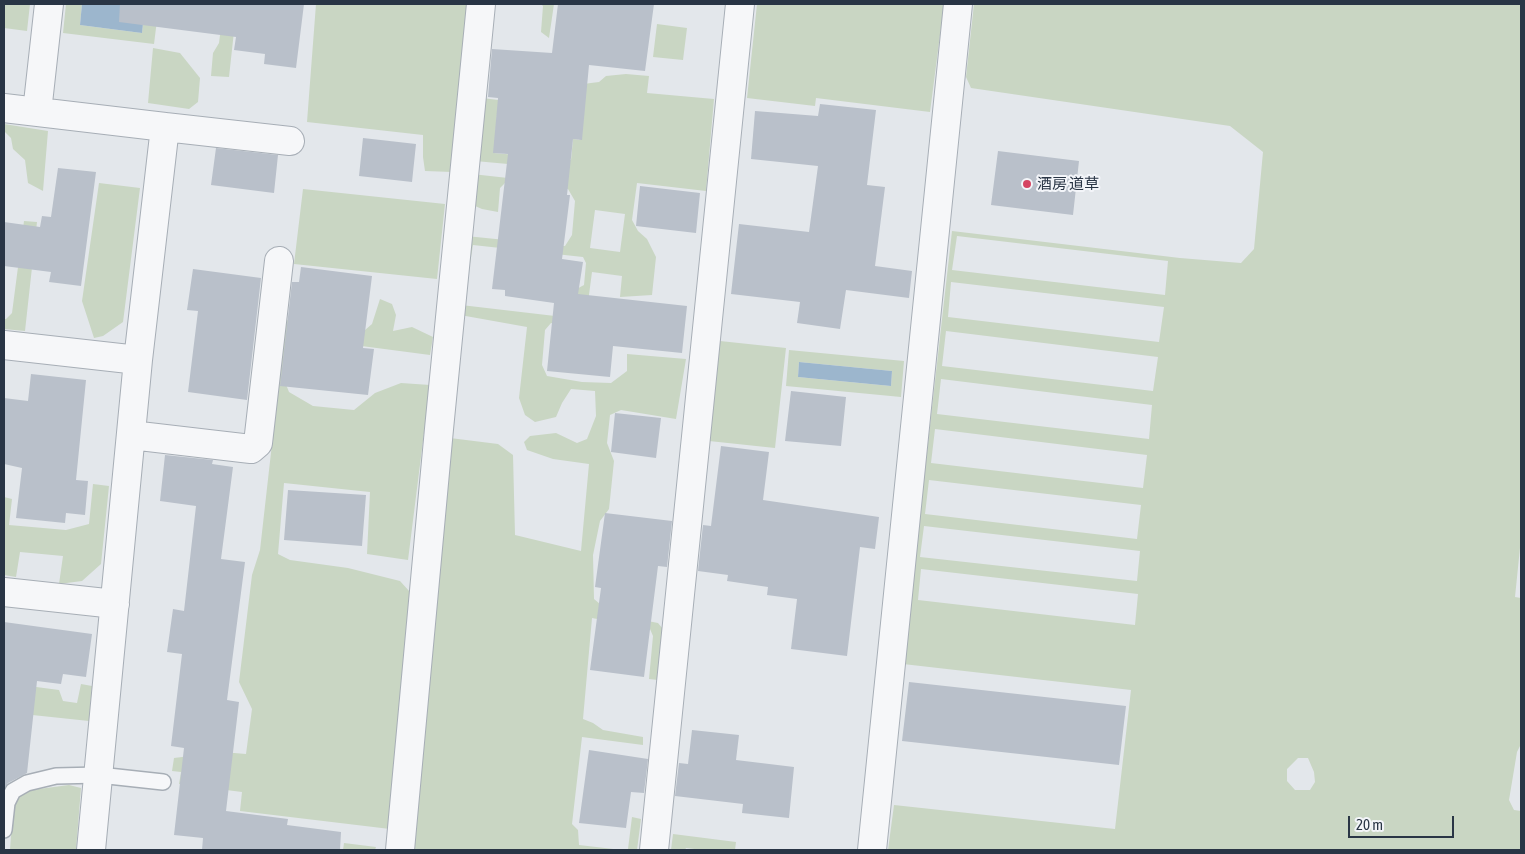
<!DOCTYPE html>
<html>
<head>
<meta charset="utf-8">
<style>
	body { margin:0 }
	#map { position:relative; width:1525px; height:854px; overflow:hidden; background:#e3e7eb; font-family:"Asap Condensed",sans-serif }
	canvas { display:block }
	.frame { position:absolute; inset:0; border:5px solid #293545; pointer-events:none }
	.scale { position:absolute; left:1348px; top:816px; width:106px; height:22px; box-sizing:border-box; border:2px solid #293545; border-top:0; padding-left:6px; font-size:15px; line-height:18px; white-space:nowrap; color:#293545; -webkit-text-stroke:4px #f3f5f9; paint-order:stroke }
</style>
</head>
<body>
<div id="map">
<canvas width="1525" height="854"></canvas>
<div class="frame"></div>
<div class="scale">20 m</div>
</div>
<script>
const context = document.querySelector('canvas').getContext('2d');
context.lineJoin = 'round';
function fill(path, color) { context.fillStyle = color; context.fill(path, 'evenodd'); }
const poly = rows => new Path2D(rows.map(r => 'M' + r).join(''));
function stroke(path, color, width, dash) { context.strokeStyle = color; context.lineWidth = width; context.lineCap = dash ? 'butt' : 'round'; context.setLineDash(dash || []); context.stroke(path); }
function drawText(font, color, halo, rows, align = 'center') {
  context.font = font + ' "Asap Condensed","Noto Sans JP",sans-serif'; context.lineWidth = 4; context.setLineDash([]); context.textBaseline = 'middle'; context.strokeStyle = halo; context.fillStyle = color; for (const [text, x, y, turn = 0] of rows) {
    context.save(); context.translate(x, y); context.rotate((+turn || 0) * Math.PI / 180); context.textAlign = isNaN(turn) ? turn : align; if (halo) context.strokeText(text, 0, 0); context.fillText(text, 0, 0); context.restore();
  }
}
fill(poly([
	[4,4,30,4,27,31,4,28],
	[66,4,82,4,80,25,142,33,145,4,159,4,154,44,63,33],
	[224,4,237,4,229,77,211,76,213,53,219,43],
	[316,4,470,4,452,172,425,171,423,157,423,135,307,122],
	[541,4,554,4,549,38,541,32,543,6],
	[757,4,944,4,930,112,816,98,815,106,747,98],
	[974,4,1521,4,1521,538,1515,597,1521,598,1521,744,1517,752,1509,800,1514,810,1521,811,1521,850,888,850,894,805,1115,829,1131,690,903,664,952,231,1180,258,1241,263,1254,249,1263,152,1230,126,971,88,966,77],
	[957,236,1168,261,1165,295,952,270],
	[951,282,1164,307,1159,342,948,317],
	[946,331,1158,357,1153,391,942,366],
	[941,379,1152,405,1149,439,937,414],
	[935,429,1147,455,1143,488,931,463],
	[929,480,1141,505,1137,539,925,514],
	[924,526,1140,551,1137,581,920,557],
	[921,569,1138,594,1135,625,918,600],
	[1298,758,1308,758,1314,772,1315,782,1310,790,1295,790,1287,781,1287,769],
	[657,24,687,28,683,60,653,57],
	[153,48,180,53,200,78,198,102,189,109,148,103],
	[626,74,649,76,647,93,714,99,706,191,637,183,632,220,638,231,647,239,656,257,652,295,620,297,622,276,592,272,587,310,615,332,551,323,545,330,542,365,547,376,582,382,611,383,627,371,627,354,686,359,676,419,621,410,610,415,607,443,614,461,609,509,600,521,593,555,594,599,612,614,658,623,663,629,658,680,649,679,653,636,650,629,592,618,583,719,593,723,603,730,643,737,643,745,582,737,572,824,578,830,579,845,622,850,412,850,450,438,498,444,513,455,515,535,581,551,589,464,553,459,527,450,524,442,530,436,556,433,577,443,587,439,596,416,595,391,571,389,562,403,556,417,535,422,525,415,519,398,527,327,460,315,461,305,555,316,571,292,584,285,586,263,583,257,473,245,466,288,466,236,565,246,572,235,575,201,568,189,505,183,500,188,498,212,482,209,475,206,468,195,472,174,508,178,508,164,475,161,482,98,523,103,583,84,599,82,606,76],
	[497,114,582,140,573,139,571,160,494,153],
	[595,210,625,214,620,252,590,248],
	[4,124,48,131,43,191,28,183,25,160,13,149,11,138,4,131],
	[99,183,140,188,123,322,103,336,94,338,82,301],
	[303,189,445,204,437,279,294,264],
	[24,221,37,222,25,331,4,329,4,319,6,319,12,313],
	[380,299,392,304,396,315,393,331,412,327,433,337,430,355,293,337,285,382,289,392,313,406,354,410,375,393,401,383,430,385,408,560,367,554,370,492,284,483,278,554,290,560,348,568,400,581,410,592,390,829,240,811,242,792,179,784,181,772,172,771,174,758,190,756,199,750,246,754,252,709,239,682,252,575,260,550,286,320,365,330,372,324],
	[720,341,786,348,775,448,709,441],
	[789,350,904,361,901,397,786,386],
	[799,362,892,371,891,386,798,377],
	[93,484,109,486,101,564,82,581,59,584,63,556,20,552,16,577,4,575,4,497,12,499,9,525,66,530,89,524],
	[6,683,59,690,63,701,77,703,81,684,92,686,89,721,4,712,4,691],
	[69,785,81,788,76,850,10,850,13,807,20,795,31,790],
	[632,817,641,819,637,850,626,850,628,849],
	[673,834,736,842,735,850,703,850,686,848,685,850,671,850],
	[344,843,376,847,375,850,343,850]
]), '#c9d6c3');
fill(poly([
	[82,4,145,4,142,33,80,25],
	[799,362,892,371,891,386,798,377]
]), '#9cb6cd');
fill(poly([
	[120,4,304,4,296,68,264,64,265,54,234,50,236,37,119,22],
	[558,4,654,4,645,71,589,65,582,140,573,139,567,195,570,195,562,259,583,262,578,294,687,306,682,353,613,346,610,377,547,371,554,303,505,296,505,290,492,289,508,154,493,153,498,98,488,97,492,49,552,53],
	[820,104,876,110,867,185,885,187,875,266,912,271,909,298,846,290,840,329,797,323,800,302,731,294,739,224,809,232,818,166,751,159,755,111,818,116],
	[363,138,416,144,412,182,359,176],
	[216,148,278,155,274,193,211,185],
	[998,151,1079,161,1073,215,991,205],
	[58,168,96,172,81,286,49,282,51,272,4,266,4,222,40,227,42,216,51,217],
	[640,186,700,193,696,233,636,226],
	[301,267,372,276,363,348,374,349,368,395,280,386,292,282,299,282],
	[193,269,261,278,247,400,188,392,198,311,187,310],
	[31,374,86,380,76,480,88,481,85,515,66,513,65,523,16,518,22,468,4,464,4,398,28,401],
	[791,391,846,397,841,446,785,441],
	[615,413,661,418,656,458,611,452],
	[721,446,769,452,763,500,879,517,875,549,860,547,847,656,791,649,797,599,767,595,768,587,727,581,728,575,698,571,703,525,711,526],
	[165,455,213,460,212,464,233,467,221,559,245,562,227,700,239,702,226,811,288,819,287,825,341,832,340,850,202,850,203,838,174,835,184,748,171,746,182,654,167,652,173,609,184,611,196,506,160,501],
	[288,490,366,495,362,546,284,540],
	[605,513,672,521,667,567,658,566,644,677,590,670,601,588,595,587],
	[4,622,92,634,86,677,63,674,61,684,37,681,27,773,8,783,4,789],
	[909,682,1126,706,1119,765,902,741],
	[692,730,739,735,736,760,794,767,789,818,742,813,743,804,675,796,679,763,688,764],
	[589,750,648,759,644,793,631,792,626,828,579,823]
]), '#b9c0ca');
const lane = poly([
	[4,830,7,803,13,791,27,783,56,776,99,775,163,782]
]);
const street = poly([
	[4,108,165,127,138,360,91,850],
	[37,112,49,4],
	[165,127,290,141],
	[4,345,138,360],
	[131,435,251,449,258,443,279,261],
	[4,592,115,604],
	[400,850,439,429,481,4],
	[654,850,740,4],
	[872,850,958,4]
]);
stroke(lane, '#a7aeb6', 18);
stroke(street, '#a7aeb6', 30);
stroke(lane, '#f6f7f9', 15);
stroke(street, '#f6f7f9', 28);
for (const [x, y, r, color] of [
	[1027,184,5,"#d54361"]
]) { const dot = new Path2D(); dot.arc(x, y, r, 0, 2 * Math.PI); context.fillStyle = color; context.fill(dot); stroke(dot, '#f3f5f9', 2); }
drawText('15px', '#293545', '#f3f5f9', [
	["酒房 道草",1037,184]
], 'left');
</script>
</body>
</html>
